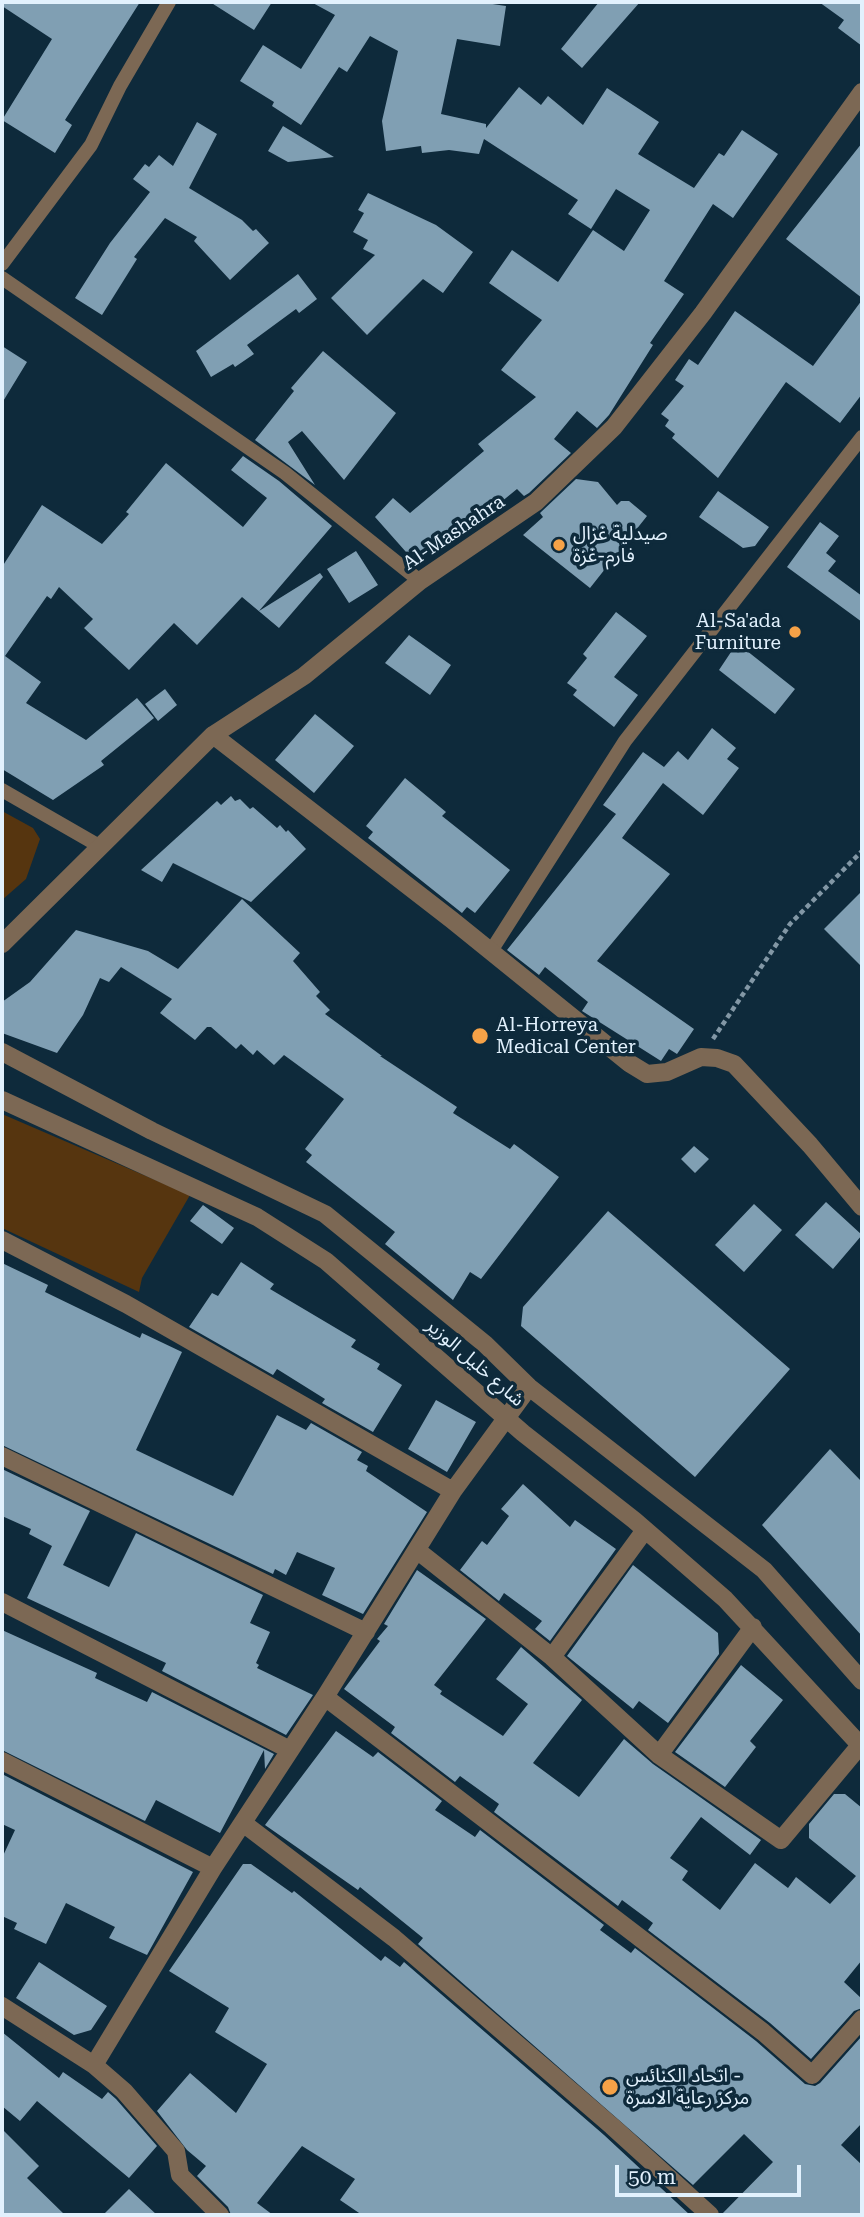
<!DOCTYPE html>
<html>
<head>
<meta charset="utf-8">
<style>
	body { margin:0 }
	#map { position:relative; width:864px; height:2217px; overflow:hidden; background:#0e2a3b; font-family:"Roboto Serif",serif }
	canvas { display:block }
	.frame { position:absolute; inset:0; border:4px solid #e2f1fd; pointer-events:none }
	.scale { position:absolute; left:615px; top:2165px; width:186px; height:32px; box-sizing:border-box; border:4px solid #e2f1fd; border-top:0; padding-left:9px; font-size:21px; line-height:24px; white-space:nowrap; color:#e2f1fd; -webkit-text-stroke:5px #0e2a3b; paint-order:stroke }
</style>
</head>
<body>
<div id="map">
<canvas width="864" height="2217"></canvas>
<div class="frame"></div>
<div class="scale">50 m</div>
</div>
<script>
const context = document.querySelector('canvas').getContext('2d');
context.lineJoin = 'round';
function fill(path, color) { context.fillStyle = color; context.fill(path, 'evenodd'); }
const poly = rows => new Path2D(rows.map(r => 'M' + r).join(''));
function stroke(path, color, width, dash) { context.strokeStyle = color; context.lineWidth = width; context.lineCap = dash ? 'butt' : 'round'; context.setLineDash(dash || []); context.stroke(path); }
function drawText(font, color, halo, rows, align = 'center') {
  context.font = font + ' "Roboto Serif","Noto Sans Arabic",serif'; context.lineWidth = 7; context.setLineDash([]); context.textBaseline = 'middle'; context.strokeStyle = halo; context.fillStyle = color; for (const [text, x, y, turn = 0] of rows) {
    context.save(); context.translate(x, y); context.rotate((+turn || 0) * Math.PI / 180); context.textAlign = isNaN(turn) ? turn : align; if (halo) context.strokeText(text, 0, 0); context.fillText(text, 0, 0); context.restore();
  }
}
fill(poly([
	[2,811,33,828,40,839,26,879,2,900],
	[2,1114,190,1195,142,1278,139,1292,2,1228]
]), '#56350f');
fill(poly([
	[2,2,140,2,65,120,72,125,55,153,2,120,52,39,2,6],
	[210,2,272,2,254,30],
	[311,2,479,2,506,6,500,46,457,39,441,114,486,124,486,128,519,87,541,105,548,96,583,125,607,88,659,122,638,154,694,188,719,153,724,156,742,130,778,154,733,218,713,204,664,281,684,294,650,343,653,345,609,415,597,428,577,411,554,439,571,453,529,493,524,496,517,489,468,529,461,521,414,561,375,517,393,498,410,513,484,451,478,444,536,397,501,370,542,320,489,283,512,250,558,282,593,230,624,251,650,210,616,189,591,229,568,214,578,200,484,139,479,154,449,150,422,153,421,146,386,151,382,121,398,51,370,36,347,72,339,67,301,125,272,106,274,102,240,81,263,45,301,69,335,15],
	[599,2,640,2,582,68,561,49],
	[819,2,862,2,862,46,838,28,844,20],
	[197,122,217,134,189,188,242,220,253,231,256,229,269,243,230,280,194,241,197,237,165,218,134,257,137,259,102,315,75,298,110,243,150,192,133,179,145,164,149,167,159,155,173,166],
	[283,126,334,157,288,162,268,151],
	[862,143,862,298,786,239],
	[368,193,436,225,473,252,443,293,423,279,367,335,331,298,375,255,363,249,368,240,353,232,364,213,358,210],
	[298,274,317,299,299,313,296,309,247,345,254,354,235,367,233,364,211,377,196,351],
	[862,300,862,394,840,423,786,382,718,478,672,438,675,434,665,426,669,420,661,414,684,386,675,380,689,359,698,365,735,311,813,366],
	[2,346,27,362,2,403],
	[323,351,396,413,344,480,302,431,288,442,315,485,255,440,294,391,291,388],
	[243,456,279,481,332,526,259,611,320,573,323,577,279,628,242,597,197,645,174,623,129,670,84,628,93,619,59,587,51,599,47,596,5,656,41,682,26,703,86,740,137,698,154,718,101,761,104,765,53,800,2,769,2,567,42,505,102,544,129,514,126,512,166,463,243,527,267,498,231,470],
	[576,479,598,482,617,505,621,501,629,501,647,516,590,588,523,535,543,517,540,513],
	[718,491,769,527,755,546,743,548,699,517],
	[820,522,839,536,826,553,836,561,828,571,862,596,862,622,787,567],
	[356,551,378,585,349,603,327,569],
	[616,612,647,636,614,677,638,695,614,727,573,695,577,690,567,683,587,658,583,654],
	[409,635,451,665,430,695,385,663],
	[737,643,795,689,775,714,719,670],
	[165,689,177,705,158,721,145,704],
	[315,714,354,746,314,793,275,760],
	[712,728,736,748,727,759,739,768,703,815,663,783,622,838,670,874,597,961,694,1029,677,1054,669,1049,661,1061,582,1011,588,1002,545,967,539,975,507,950,616,814,603,805,643,752,664,767,678,751,688,760],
	[405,778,446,812,442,816,510,870,475,913,467,907,462,913,368,838,373,832,366,826],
	[231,796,235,801,240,799,250,809,253,807,277,828,280,825,286,832,288,830,306,849,251,902,173,863,162,882,141,870,217,801,221,805],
	[862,891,862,967,824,929],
	[242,899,300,953,293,961,320,992,316,996,330,1010,325,1014,382,1056,380,1056,457,1107,453,1113,510,1149,514,1144,559,1177,481,1279,470,1272,453,1300,385,1244,395,1232,306,1162,312,1155,305,1149,344,1099,284,1055,274,1065,257,1050,253,1055,241,1044,236,1049,211,1027,207,1027,195,1040,160,1013,172,999,121,967,109,982,100,978,83,1015,57,1053,2,1033,2,1002,30,982,76,930,148,951,178,969],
	[694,1146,709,1159,695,1173,681,1159],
	[826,1202,862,1235,833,1269,795,1235],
	[754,1204,782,1230,744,1272,715,1245],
	[203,1205,234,1228,222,1244,190,1221],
	[608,1211,790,1369,695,1477,521,1326,523,1307],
	[241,1262,274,1284,270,1289,356,1340,351,1347,380,1364,377,1369,402,1385,373,1432,322,1403,325,1399,277,1369,273,1375,189,1327,212,1293,218,1296],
	[2,1263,48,1285,45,1292,140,1338,142,1333,182,1352,136,1450,233,1496,277,1415,306,1430,311,1423,362,1452,357,1460,368,1466,366,1471,427,1512,363,1614,322,1595,335,1568,297,1552,286,1575,275,1569,273,1574,2,1445],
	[436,1400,476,1422,447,1472,408,1449],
	[830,1449,862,1482,862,1636,762,1525],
	[2,1469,90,1511,63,1565,109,1587,136,1533,263,1595,250,1623,270,1632,256,1663,259,1665,257,1668,313,1695,286,1735,162,1671,166,1663,27,1598,52,1546,29,1534,31,1529,2,1516],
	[523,1484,570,1527,575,1520,616,1549,550,1641,535,1629,542,1621,504,1593,499,1601,460,1570,482,1541,487,1545,509,1516,501,1509],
	[633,1565,718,1633,719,1654,668,1723,639,1701,633,1709,567,1656],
	[417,1570,486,1619,434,1685,442,1691,440,1694,503,1736,528,1704,496,1679,521,1647,582,1700,533,1763,579,1797,624,1739,653,1764,761,1840,750,1855,701,1817,670,1858,688,1871,682,1880,720,1910,755,1863,788,1888,796,1877,830,1904,856,1876,809,1838,809,1824,834,1794,845,1794,862,1808,862,1960,844,1982,862,1999,862,2008,854,2011,811,2059,770,2023,648,1930,653,1923,622,1900,618,1906,494,1812,499,1804,460,1776,455,1782,391,1733,395,1727,344,1689,380,1641,377,1639,388,1626,384,1624],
	[2,1630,97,1673,95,1678,147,1702,152,1692,274,1754,265,1769,264,1750,220,1833,156,1800,145,1821,2,1750],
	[741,1665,783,1700,750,1741,756,1747,725,1787,675,1752],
	[336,1731,373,1757,378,1752,442,1801,435,1810,475,1837,480,1830,604,1925,600,1930,631,1953,635,1948,756,2041,805,2084,815,2086,820,2083,862,2036,862,2123,841,2145,862,2165,862,2215,721,2215,773,2162,744,2134,693,2185,418,1944,423,1938,360,1887,358,1890,265,1825],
	[2,1774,193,1872,147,1955,109,1938,115,1927,66,1903,46,1944,14,1929,17,1923,2,1916,2,1858,15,1830,2,1824],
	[243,1864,251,1864,292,1893,294,1891,381,1961,385,1956,400,1967,404,1962,604,2135,690,2215,362,2215,340,2200,355,2179,302,2146,257,2203,273,2215,231,2215,228,2207,197,2176,206,2166,187,2150,157,2111,190,2073,236,2113,267,2064,215,2032,229,2008,169,1971],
	[39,1962,107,2006,91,2030,74,2035,16,1998],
	[2,2032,59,2078,63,2072,102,2099,108,2092,116,2099,157,2146,129,2178,37,2101,20,2121,2,2106],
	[2,2129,39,2166,27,2178,65,2215,2,2215],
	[129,2189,157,2215,103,2215]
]), '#809fb3');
stroke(poly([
	[713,1039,790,924,862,851]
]), '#8297a5', 4.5, [5, 3.5]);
stroke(poly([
	[2,264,91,145,120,86,169,2],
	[2,278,285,473,420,581],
	[2,790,101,847],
	[491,951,625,741,862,437]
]), '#7c6854', 14);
stroke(poly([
	[213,735,452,920,629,1063,647,1074,667,1072,701,1057,717,1058,734,1064,810,1145,862,1207],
	[2,944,213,735,304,676,420,581,536,502,614,427,703,313,862,92],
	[2,1052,152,1131,325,1214,485,1344,529,1387,764,1570,862,1681],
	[2,1100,257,1217,326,1261,523,1433,634,1520,725,1599,860,1745],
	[2,1240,126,1304,453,1491],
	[2,1456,366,1632],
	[418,1551,552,1657,659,1755,781,1840,862,1743],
	[2,1602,290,1750],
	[552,1657,645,1530],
	[325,1697,763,2032,812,2075,862,2019],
	[659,1755,753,1627],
	[2,1761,213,1868],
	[243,1823,394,1938,612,2126,710,2215],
	[2,2006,94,2065,124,2091,176,2151,180,2175,220,2215],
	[94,2065,213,1868,325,1697,453,1491,529,1387]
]), '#7c6854', 18);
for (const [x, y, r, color] of [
	[559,545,7,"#f6a247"],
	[795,632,7,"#f6a247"],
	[480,1036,9,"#f6a247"],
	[610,2087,9,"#f6a247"]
]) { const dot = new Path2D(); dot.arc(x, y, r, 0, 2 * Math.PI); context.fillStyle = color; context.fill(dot); stroke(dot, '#0e2a3b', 2.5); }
drawText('19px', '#e2f1fd', '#0e2a3b', [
	["Al-Mashahra",454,533,-34],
	["شارع خليل الوزير",475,1363,41]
]);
drawText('19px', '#e2f1fd', '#0e2a3b', [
	["صيدلية غزال",573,534],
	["فارم-غزة",573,556],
	["Al-Sa'ada",781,621,"right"],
	["Furniture",781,643,"right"],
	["Al-Horreya",496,1025],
	["Medical Center",496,1047],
	["اتحاد الكنائس -",626,2076],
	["مركز رعاية الاسرة",626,2098]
], 'left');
</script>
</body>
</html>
